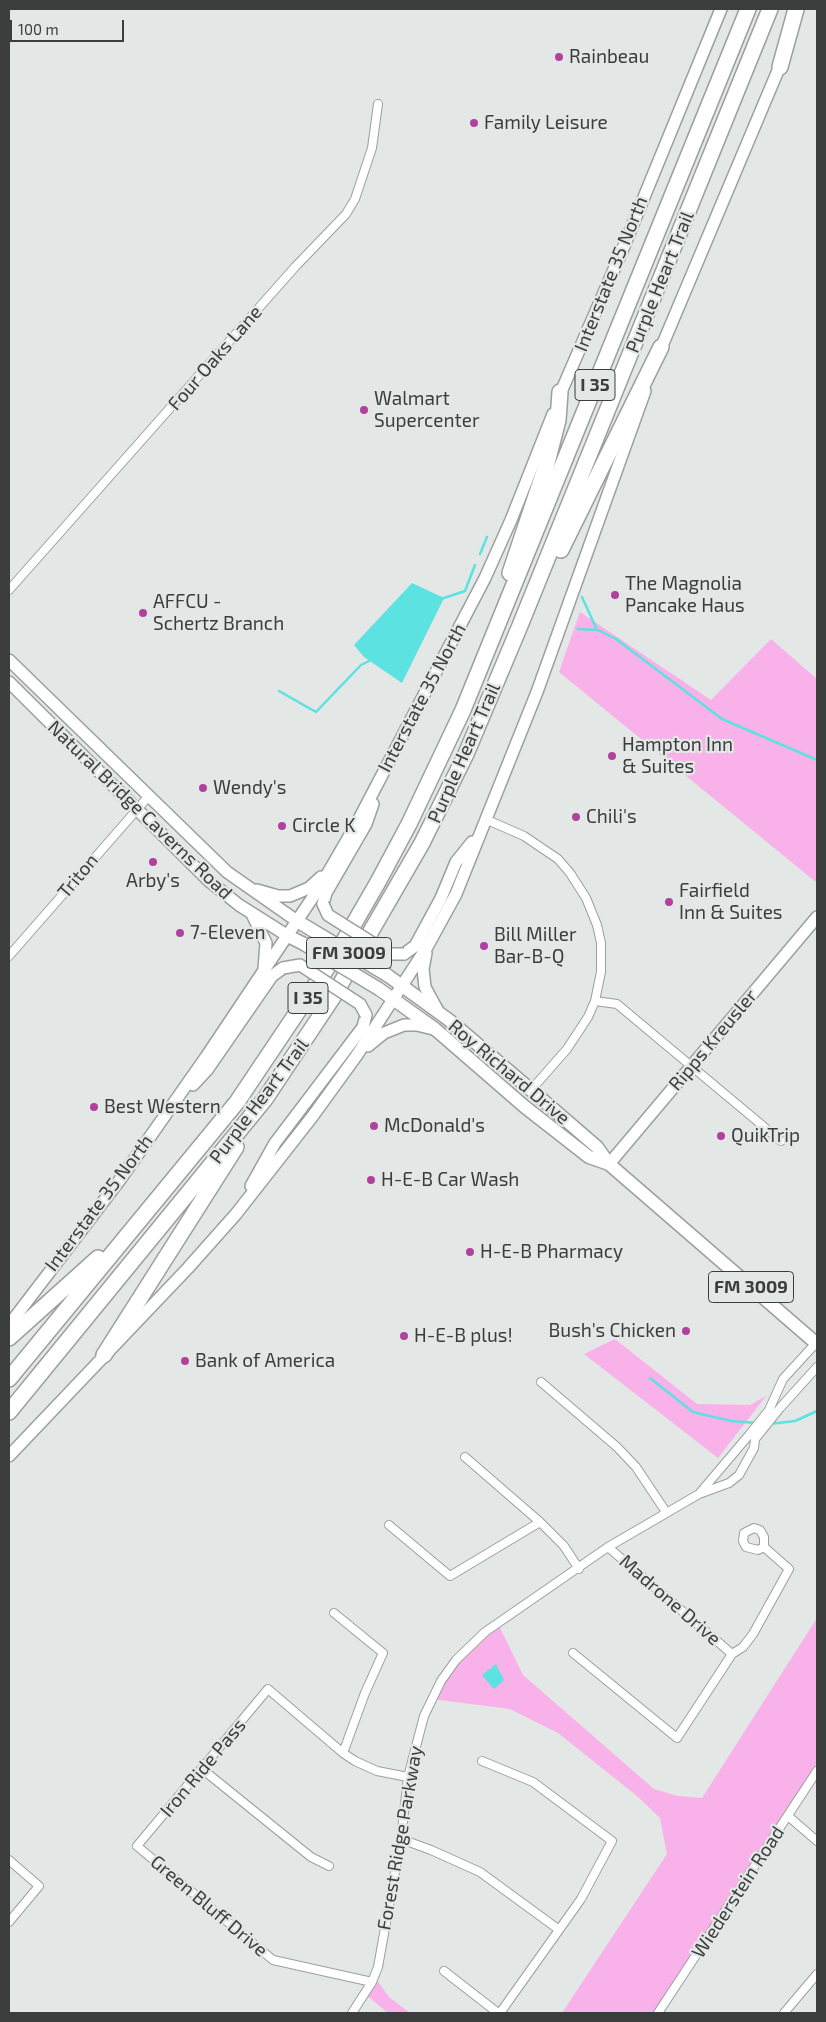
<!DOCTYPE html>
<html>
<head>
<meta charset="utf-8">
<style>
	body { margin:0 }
	#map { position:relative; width:826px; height:2022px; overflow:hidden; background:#e3e7e6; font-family:"Exo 2",sans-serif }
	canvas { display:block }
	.frame { position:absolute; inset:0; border:10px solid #3c3d3d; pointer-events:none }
	.scale { position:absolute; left:10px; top:20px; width:114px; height:22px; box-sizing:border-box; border:2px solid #3c3d3d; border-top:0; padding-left:6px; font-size:15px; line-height:18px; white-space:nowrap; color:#3c3d3d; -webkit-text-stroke:4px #e3e7e6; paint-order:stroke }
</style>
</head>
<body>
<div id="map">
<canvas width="826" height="2022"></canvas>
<div class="frame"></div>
<div class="scale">100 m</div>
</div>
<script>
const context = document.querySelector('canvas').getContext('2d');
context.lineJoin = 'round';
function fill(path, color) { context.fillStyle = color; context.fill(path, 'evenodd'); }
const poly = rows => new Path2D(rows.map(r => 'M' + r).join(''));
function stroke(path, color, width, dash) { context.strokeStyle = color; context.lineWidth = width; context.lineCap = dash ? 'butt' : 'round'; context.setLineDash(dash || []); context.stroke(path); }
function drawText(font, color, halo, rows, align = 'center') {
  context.font = font + ' "Exo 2",sans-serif'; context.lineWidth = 4.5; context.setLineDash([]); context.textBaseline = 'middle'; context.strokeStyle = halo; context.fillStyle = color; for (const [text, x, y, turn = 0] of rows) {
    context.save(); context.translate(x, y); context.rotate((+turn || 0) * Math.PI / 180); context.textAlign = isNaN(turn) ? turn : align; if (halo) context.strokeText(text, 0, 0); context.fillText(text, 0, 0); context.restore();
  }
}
fill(poly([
	[580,612,711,700,771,639,817,679,817,883,559,672],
	[615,1339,697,1404,750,1405,766,1396,718,1458,584,1354],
	[817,1618,817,1771,658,2013,562,2013,667,1854,660,1818,637,1796,558,1733,510,1709,432,1699,456,1660,498,1624,523,1675,654,1789,678,1796,702,1798],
	[374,1976,389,1997,410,2013,388,2013,365,1994]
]), '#f9b1e9');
fill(poly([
	[412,583,444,598,402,683,364,657,354,645],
	[496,1664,504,1680,494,1689,482,1675]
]), '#5ce2e0');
stroke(poly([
	[480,554,487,537],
	[582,597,597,630],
	[441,599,465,591,475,565],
	[578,629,598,630,616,639,722,719,817,760],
	[279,691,316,712,361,665,371,660],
	[650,1378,693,1412,731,1421,756,1423],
	[769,1424,795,1421,817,1411]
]), '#5ce2e0', 2.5);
const street = poly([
	[9,590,295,267,346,214,355,199,372,148,378,104],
	[485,819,524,836,558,859,570,873,586,898,597,925,601,943,601,972,595,1001,588,1017,567,1049,531,1090],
	[9,956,148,797],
	[595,1001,617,1004,781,1141],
	[541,1382,617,1447,636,1467,666,1512],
	[465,1457,540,1522,564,1546,579,1569],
	[699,1494,749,1435,769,1410,783,1379,816,1343],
	[389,1525,450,1576,540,1522],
	[608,1547,732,1654],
	[334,1613,383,1653,365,1693,343,1753],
	[573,1653,677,1738,732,1654,743,1647,753,1634,789,1569,764,1547,758,1550,746,1547,743,1541,744,1533,754,1528,760,1530,764,1537,764,1547],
	[482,1761,533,1782,612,1841,581,1899,500,2013],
	[202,1769,311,1857,329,1866],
	[788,1816,817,1841],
	[401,1839,431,1850,480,1872,558,1929],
	[9,1860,39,1886,9,1922],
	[444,1971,498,2013],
	[372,1982,273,1960,137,1846,268,1689,343,1753,355,1761,377,1771,408,1777],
	[352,2013,372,1982,378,1967,401,1839,408,1777,424,1716,441,1681,456,1660,485,1632,608,1547,699,1494,729,1483,739,1475,754,1448,755,1439,780,1408,817,1367],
	[658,2013,817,1771],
	[784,2013,817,1974]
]);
const secondary = poly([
	[659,353,782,61],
	[558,399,622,251,721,9],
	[9,660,227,872,297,921],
	[9,682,209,881,239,905,288,936],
	[257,890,278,896,290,896,309,888,321,877],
	[323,904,326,893,366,824,373,804],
	[252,914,266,943,264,969],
	[426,953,423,969,425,987,438,1011],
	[404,954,415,946,441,898,456,862,472,842],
	[368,1046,384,1033,404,1025,417,1025,433,1029],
	[193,1085,207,1070,272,976,283,968],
	[609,1164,817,917],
	[251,1186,275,1143,363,1027,366,1015],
	[9,1325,119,1181,206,1057,321,885,358,821,485,578,511,520,553,414],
	[9,1456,188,1268,236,1214,312,1117,357,1055,427,947,456,894,537,692,645,391]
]);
const primary = poly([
	[297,921,312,930],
	[288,936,304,944],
	[387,975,449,1020,531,1090,597,1147,609,1164,817,1344],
	[379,989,435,1029,525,1107,589,1157,609,1164]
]);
const highway = poly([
	[780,67,796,9],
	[561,550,661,347],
	[510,573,547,463,558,420,560,392],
	[9,1338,98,1258],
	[104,1355,236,1147],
	[9,1379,237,1102,337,953,378,882,409,824,463,710,748,9],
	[9,1412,265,1099,333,997,422,843,466,754,519,628,770,9]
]);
stroke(street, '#9b9f9f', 10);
stroke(secondary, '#9b9f9f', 14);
stroke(primary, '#9b9f9f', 15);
stroke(highway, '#9b9f9f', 18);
stroke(street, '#fff', 8);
stroke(secondary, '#fff', 11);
stroke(primary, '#fff', 12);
stroke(highway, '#fff', 15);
const secondaryBridge = poly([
	[323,904,328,915,390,954,404,954],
	[283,968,300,965,360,1004,366,1015]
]);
const primaryBridge = poly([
	[312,930,387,975],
	[304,944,379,989]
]);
stroke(secondaryBridge, '#9b9f9f', 14, []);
stroke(primaryBridge, '#9b9f9f', 15, []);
stroke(secondaryBridge, '#fff', 11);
stroke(primaryBridge, '#fff', 12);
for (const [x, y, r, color] of [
	[559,57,5,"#b0419e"],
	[474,123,5,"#b0419e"],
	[364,410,5,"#b0419e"],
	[615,595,5,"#b0419e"],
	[143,613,5,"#b0419e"],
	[612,756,5,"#b0419e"],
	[203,788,5,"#b0419e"],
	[576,817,5,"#b0419e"],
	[282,826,5,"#b0419e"],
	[153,862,5,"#b0419e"],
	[669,902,5,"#b0419e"],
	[180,933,5,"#b0419e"],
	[484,946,5,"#b0419e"],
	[94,1107,5,"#b0419e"],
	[374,1126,5,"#b0419e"],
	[721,1136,5,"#b0419e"],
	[371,1180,5,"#b0419e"],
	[470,1252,5,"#b0419e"],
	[686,1331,5,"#b0419e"],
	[404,1336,5,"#b0419e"],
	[185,1361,5,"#b0419e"]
]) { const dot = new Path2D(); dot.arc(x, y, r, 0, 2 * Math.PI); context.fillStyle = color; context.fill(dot); stroke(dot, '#e3e7e6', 2); }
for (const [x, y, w] of [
	[595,385,40],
	[349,953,85],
	[308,998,40],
	[751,1287,85]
]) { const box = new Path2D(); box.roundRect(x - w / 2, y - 15.5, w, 31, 4); context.fillStyle = '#e3e7e6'; context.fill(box); stroke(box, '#3c3d3d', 1); }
drawText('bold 18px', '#3c3d3d', null, [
	["I 35",595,385],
	["FM 3009",349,953],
	["I 35",308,998],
	["FM 3009",751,1287]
]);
drawText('19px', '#3c3d3d', '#e3e7e6', [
	["Rainbeau",569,57],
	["Family Leisure",484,123],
	["Walmart",374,399],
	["Supercenter",374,421],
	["The Magnolia",625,584],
	["Pancake Haus",625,606],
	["AFFCU -",153,602],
	["Schertz Branch",153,624],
	["Hampton Inn",622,745],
	["& Suites",622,767],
	["Wendy's",213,788],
	["Chili's",586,817],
	["Circle K",292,826],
	["Arby's",153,881,"center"],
	["Fairfield",679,891],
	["Inn & Suites",679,913],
	["7-Eleven",190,933],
	["Bill Miller",494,935],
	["Bar-B-Q",494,957],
	["Best Western",104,1107],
	["McDonald's",384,1126],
	["QuikTrip",731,1136],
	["H-E-B Car Wash",381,1180],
	["H-E-B Pharmacy",480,1252],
	["Bush's Chicken",676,1331,"right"],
	["H-E-B plus!",414,1336],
	["Bank of America",195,1361]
], 'left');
drawText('19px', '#3c3d3d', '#e3e7e6', [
	["Interstate 35 North",611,274,-68],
	["Purple Heart Trail",660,282,-68],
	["Four Oaks Lane",215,358,-49],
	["Interstate 35 North",422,698,-62],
	["Purple Heart Trail",464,753,-66],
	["Natural Bridge Caverns Road",140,810,44],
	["Triton",78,876,-50],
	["Ripps Kreusler",713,1040,-50],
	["Roy Richard Drive",509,1072,40],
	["Purple Heart Trail",259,1101,-53],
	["Interstate 35 North",99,1203,-53],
	["Madrone Drive",670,1600,41],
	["Iron Ride Pass",203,1768,-50],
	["Forest Ridge Parkway",400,1838,-80],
	["Wiederstein Road",738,1892,-57],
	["Green Bluff Drive",209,1906,40]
]);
</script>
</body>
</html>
